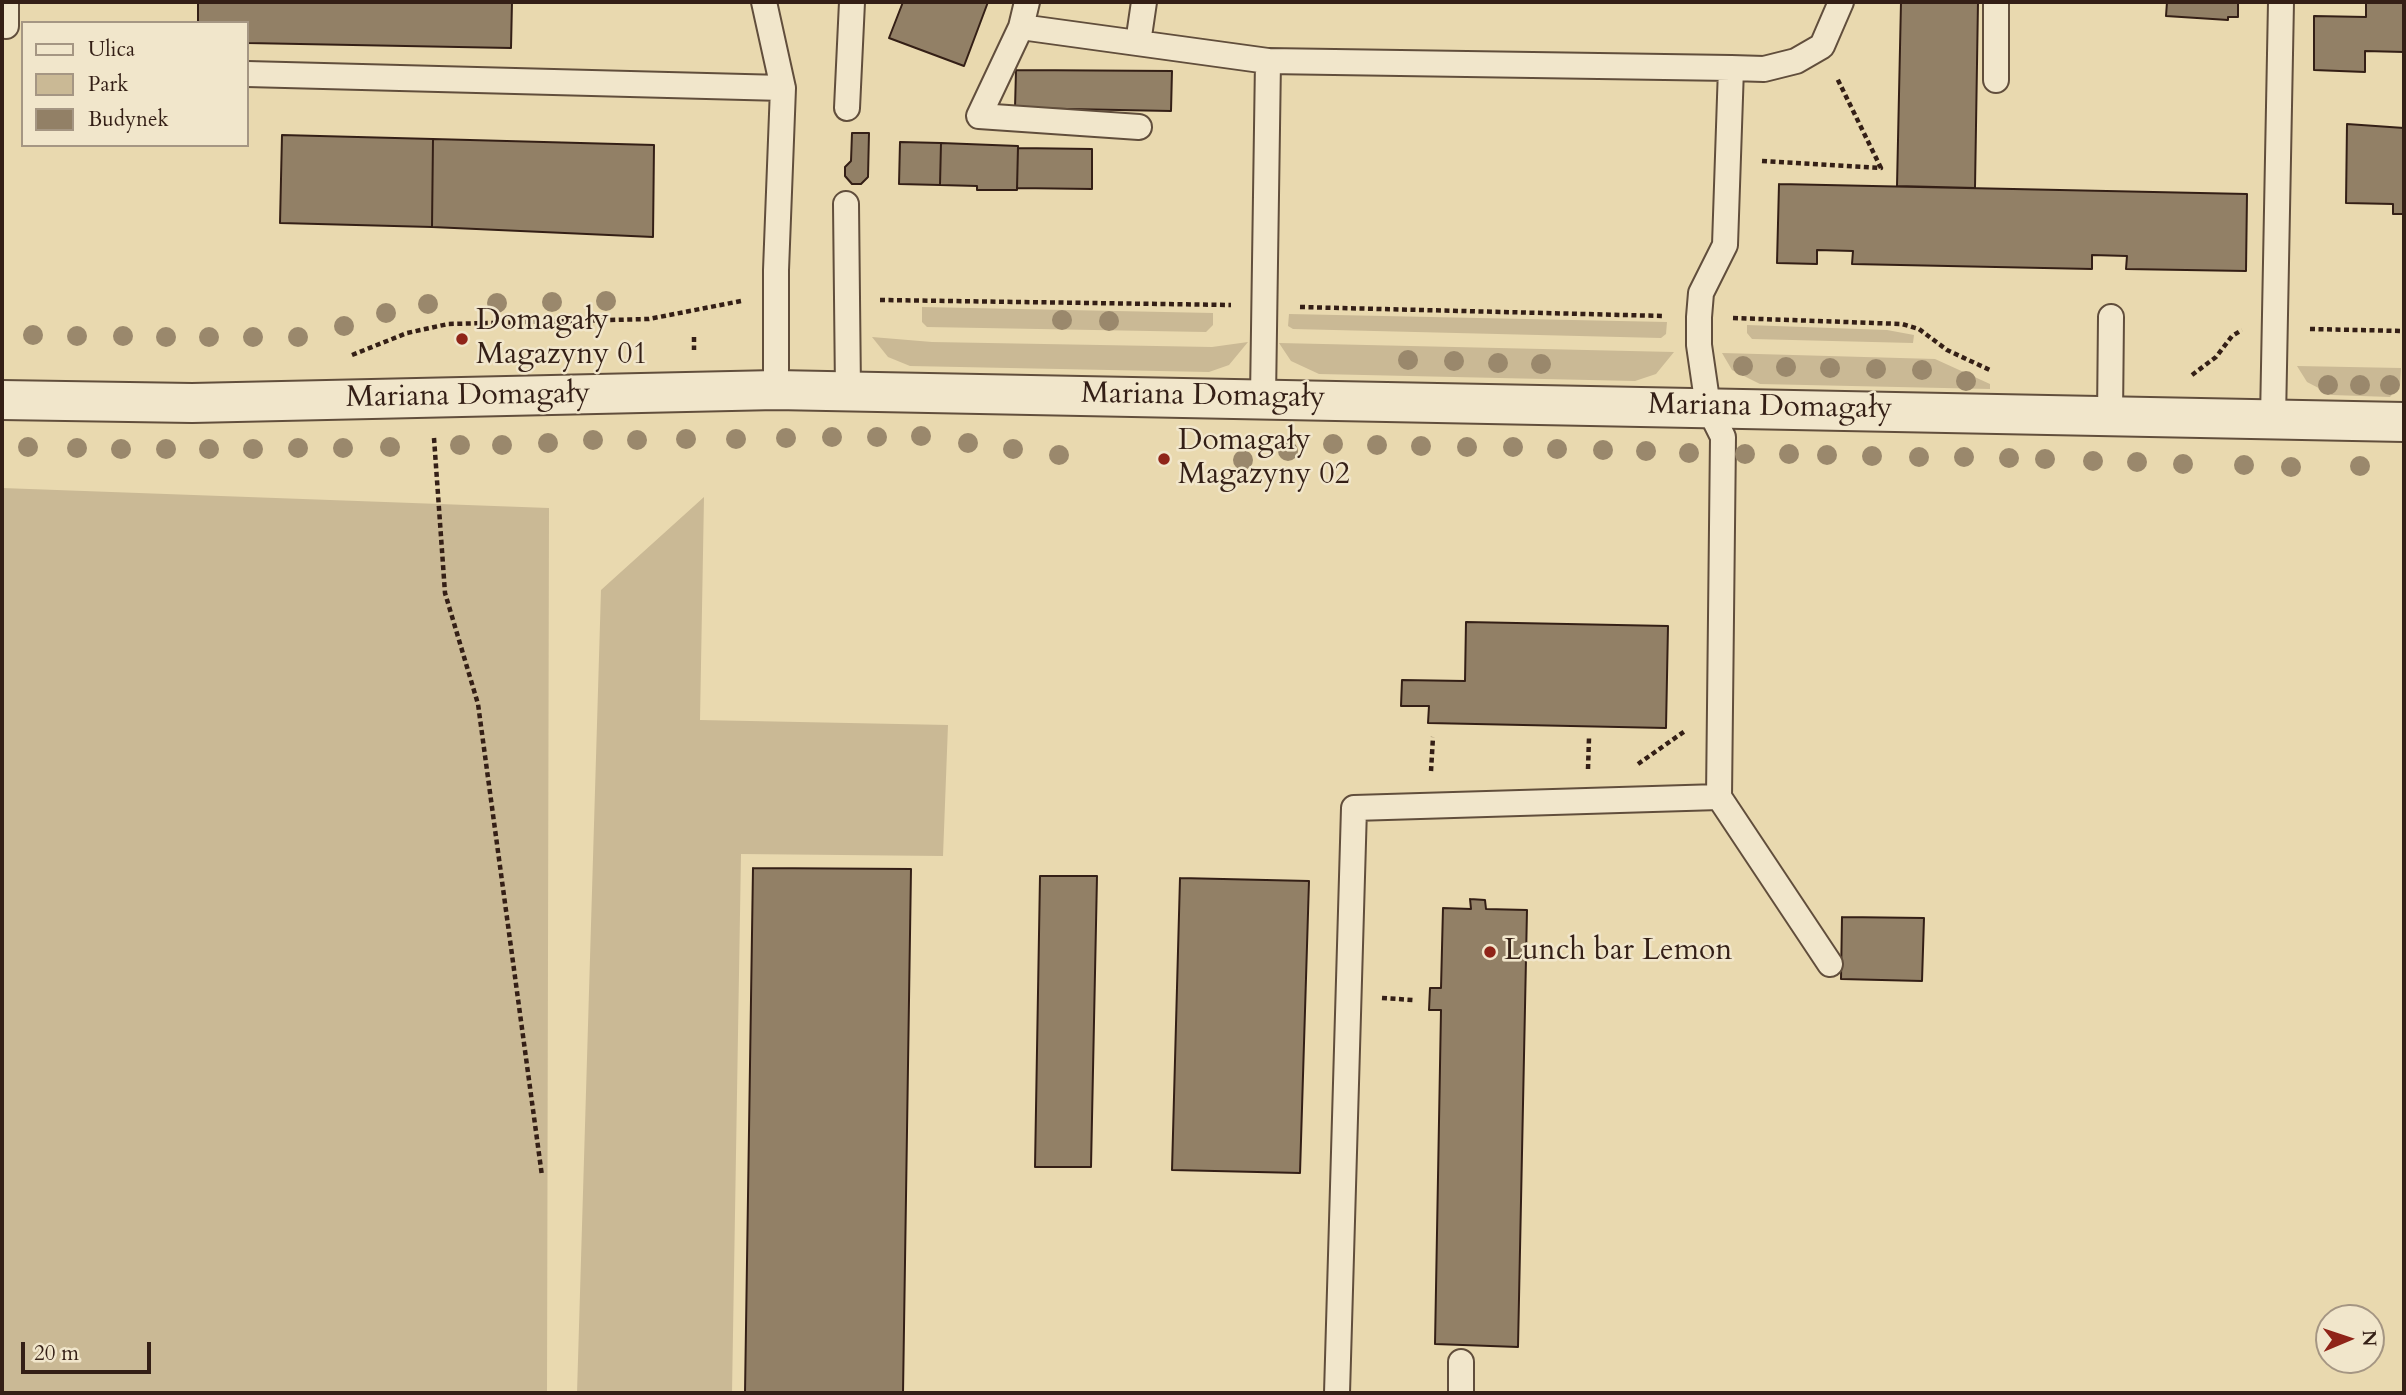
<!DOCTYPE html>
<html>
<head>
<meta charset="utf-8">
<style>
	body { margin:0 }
	#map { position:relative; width:2406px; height:1395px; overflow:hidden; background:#e9d9af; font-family:Cardo,serif }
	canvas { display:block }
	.frame { position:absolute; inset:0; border:4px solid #341f16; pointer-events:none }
	.legend { position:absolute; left:21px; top:21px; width:228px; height:126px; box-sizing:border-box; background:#f1e6cb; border:2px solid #a59683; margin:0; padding:9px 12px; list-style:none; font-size:21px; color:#341f16 }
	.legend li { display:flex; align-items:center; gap:14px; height:35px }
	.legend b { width:35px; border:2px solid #a59683 }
	.north { position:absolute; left:2315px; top:1304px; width:70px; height:70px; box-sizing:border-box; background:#f1e6cb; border:2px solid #a59683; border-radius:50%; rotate:88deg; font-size:19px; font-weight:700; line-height:28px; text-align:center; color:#341f16 }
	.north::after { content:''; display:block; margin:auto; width:24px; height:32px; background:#8f2418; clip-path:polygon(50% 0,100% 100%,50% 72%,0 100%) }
	.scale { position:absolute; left:21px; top:1342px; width:130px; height:32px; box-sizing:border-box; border:4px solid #341f16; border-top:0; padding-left:9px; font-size:21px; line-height:24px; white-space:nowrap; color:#341f16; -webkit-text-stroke:5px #f1e6cb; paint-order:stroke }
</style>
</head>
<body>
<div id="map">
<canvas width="2406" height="1395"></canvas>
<div class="frame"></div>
<ul class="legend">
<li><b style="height:9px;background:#f1e6cb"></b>Ulica</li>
<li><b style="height:19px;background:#cab995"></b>Park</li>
<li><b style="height:19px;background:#928066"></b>Budynek</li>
</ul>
<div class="north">N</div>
<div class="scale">20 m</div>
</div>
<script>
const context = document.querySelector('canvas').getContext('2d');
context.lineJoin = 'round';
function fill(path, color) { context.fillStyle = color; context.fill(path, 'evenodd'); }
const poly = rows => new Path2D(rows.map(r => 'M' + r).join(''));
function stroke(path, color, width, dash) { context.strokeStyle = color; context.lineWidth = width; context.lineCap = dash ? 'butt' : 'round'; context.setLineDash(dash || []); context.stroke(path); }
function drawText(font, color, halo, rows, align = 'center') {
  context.font = font + ' Cardo,serif'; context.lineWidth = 5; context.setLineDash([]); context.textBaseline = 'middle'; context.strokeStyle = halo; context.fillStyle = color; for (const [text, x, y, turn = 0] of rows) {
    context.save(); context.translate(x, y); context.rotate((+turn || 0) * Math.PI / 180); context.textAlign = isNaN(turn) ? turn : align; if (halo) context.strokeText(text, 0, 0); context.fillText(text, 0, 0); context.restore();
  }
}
fill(poly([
	[922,307,1213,313,1213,325,1206,332,927,327,922,322],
	[1289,314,1667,322,1666,334,1661,338,1293,329,1288,326],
	[1747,325,1887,330,1914,335,1913,343,1752,339,1747,333],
	[872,337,932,342,1212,347,1248,342,1229,365,1209,372,910,366,888,357],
	[1279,343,1674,352,1656,374,1635,381,1319,374,1291,361],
	[1722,353,1935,359,1990,384,1990,389,1760,384,1732,370],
	[2297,366,2401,368,2400,385,2390,397,2332,395,2307,382],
	[2,488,549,508,547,1393,2,1393],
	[704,497,700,720,948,725,943,856,741,854,732,1393,577,1393,601,590]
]), '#cab995');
const building = poly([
	[198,2,512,2,511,48,247,43,247,23,198,23,198,2],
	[903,2,988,2,964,66,889,38,903,2],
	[1901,2,1978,2,1975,188,1897,186,1901,2],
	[2167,2,2238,2,2238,17,2228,17,2228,20,2166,16,2167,2],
	[2366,2,2404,2,2404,52,2365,51,2365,72,2314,70,2314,16,2366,17,2366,2],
	[1016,70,1172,71,1171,111,1015,108,1016,70],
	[2347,124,2404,128,2404,214,2393,214,2393,204,2346,203,2347,124],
	[852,133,869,133,868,177,861,184,852,184,845,176,845,167,851,161,852,133],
	[282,135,433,139,432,227,280,223,282,135],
	[433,139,654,145,653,237,432,227,433,139],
	[900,142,941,143,940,185,899,184,900,142],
	[941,143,1018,146,1017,190,977,190,977,186,940,185,941,143],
	[1018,148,1092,149,1092,189,1017,188,1018,148],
	[1779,184,2247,194,2246,271,2126,269,2127,256,2092,255,2092,269,1852,264,1853,251,1817,250,1817,264,1777,263,1779,184],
	[1466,622,1668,626,1666,728,1428,723,1429,706,1401,706,1402,680,1465,681,1466,622],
	[753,868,911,869,903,1393,745,1393,753,868],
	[1040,876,1097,876,1091,1167,1035,1167,1040,876],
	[1180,878,1309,881,1300,1173,1172,1170,1180,878],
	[1470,899,1485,900,1486,909,1527,910,1518,1347,1435,1344,1441,1010,1429,1010,1430,988,1441,988,1443,908,1471,909,1470,899],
	[1842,917,1924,918,1922,981,1841,979,1842,917]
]);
fill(building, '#928066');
stroke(building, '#341f16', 2);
const service = poly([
	[6,2,6,26],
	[764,2,783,88,776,270,776,390],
	[1021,27,1027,2],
	[1138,43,1144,2],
	[1731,68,1764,69,1796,61,1822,46,1841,2],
	[247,74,783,88],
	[1996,80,1996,2],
	[847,108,852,2],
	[1139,127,979,116,1021,27,1268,61],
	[846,204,848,391],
	[1263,397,1268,61,1731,68,1725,245,1701,293,1699,317,1699,345,1708,407,1723,437,1719,797,1354,808,1337,1393],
	[2110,416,2111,317],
	[2273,419,2281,2],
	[1719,797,1830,964],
	[1461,1393,1461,1362]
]);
const minor = poly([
	[2,400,192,403,776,390,2404,422]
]);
stroke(service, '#614e3c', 28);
stroke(minor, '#614e3c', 42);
stroke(poly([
	[1762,161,1881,168,1837,78],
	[880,300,1231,305],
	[1300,307,1665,316],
	[1733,318,1902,324,1919,329,1947,350,1992,371],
	[2310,329,2404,331],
	[694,337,694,350],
	[352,355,407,333,448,324,649,319,741,301],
	[2192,375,2216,357,2232,336,2242,330],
	[434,438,445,593,478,704,542,1176],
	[1638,764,1685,731],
	[1588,769,1589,738],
	[1431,771,1433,737],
	[1382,998,1413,1000]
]), '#341f16', 4.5, [5, 3.5]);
stroke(service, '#f1e6cb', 24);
stroke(minor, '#f1e6cb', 38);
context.fillStyle = '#9a886c';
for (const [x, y] of [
	[606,301],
	[552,302],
	[497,303],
	[428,304],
	[386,313],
	[1062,320],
	[1109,321],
	[344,326],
	[33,335],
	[77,336],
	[123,336],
	[166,337],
	[209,337],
	[253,337],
	[298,337],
	[1408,360],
	[1454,361],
	[1498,363],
	[1541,364],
	[1743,366],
	[1786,367],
	[1830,368],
	[1876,369],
	[1922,370],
	[1966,381],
	[2328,385],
	[2360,385],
	[2390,385],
	[921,436],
	[832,437],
	[877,437],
	[786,438],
	[686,439],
	[736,439],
	[593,440],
	[637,440],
	[548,443],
	[968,443],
	[1333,444],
	[460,445],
	[502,445],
	[1377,445],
	[1421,446],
	[28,447],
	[390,447],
	[1467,447],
	[1513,447],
	[77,448],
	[298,448],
	[343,448],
	[121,449],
	[166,449],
	[209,449],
	[253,449],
	[1013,449],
	[1557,449],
	[1603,450],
	[1288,451],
	[1646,451],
	[1689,453],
	[1745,454],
	[1789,454],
	[1059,455],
	[1827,455],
	[1872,456],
	[1919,457],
	[1964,457],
	[2009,458],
	[2045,459],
	[1243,460],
	[2093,461],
	[2137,462],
	[2183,464],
	[2244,465],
	[2360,466],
	[2291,467]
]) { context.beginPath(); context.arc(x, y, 10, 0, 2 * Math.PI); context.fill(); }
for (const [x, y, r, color] of [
	[462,339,7,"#8f2418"],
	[1164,459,7,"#8f2418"],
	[1490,952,7,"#8f2418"]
]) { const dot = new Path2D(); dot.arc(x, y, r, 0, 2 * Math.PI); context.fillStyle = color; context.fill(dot); stroke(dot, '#f1e6cb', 2.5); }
drawText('30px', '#341f16', '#f1e6cb', [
	["Domagały",476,322],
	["Magazyny 01",476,356],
	["Domagały",1178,442],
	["Magazyny 02",1178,476],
	["Lunch bar Lemon",1504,952]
], 'left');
drawText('30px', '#341f16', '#f1e6cb', [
	["Mariana Domagały",468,397,-1],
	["Mariana Domagały",1203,397,1],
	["Mariana Domagały",1770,408,1]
]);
</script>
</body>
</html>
